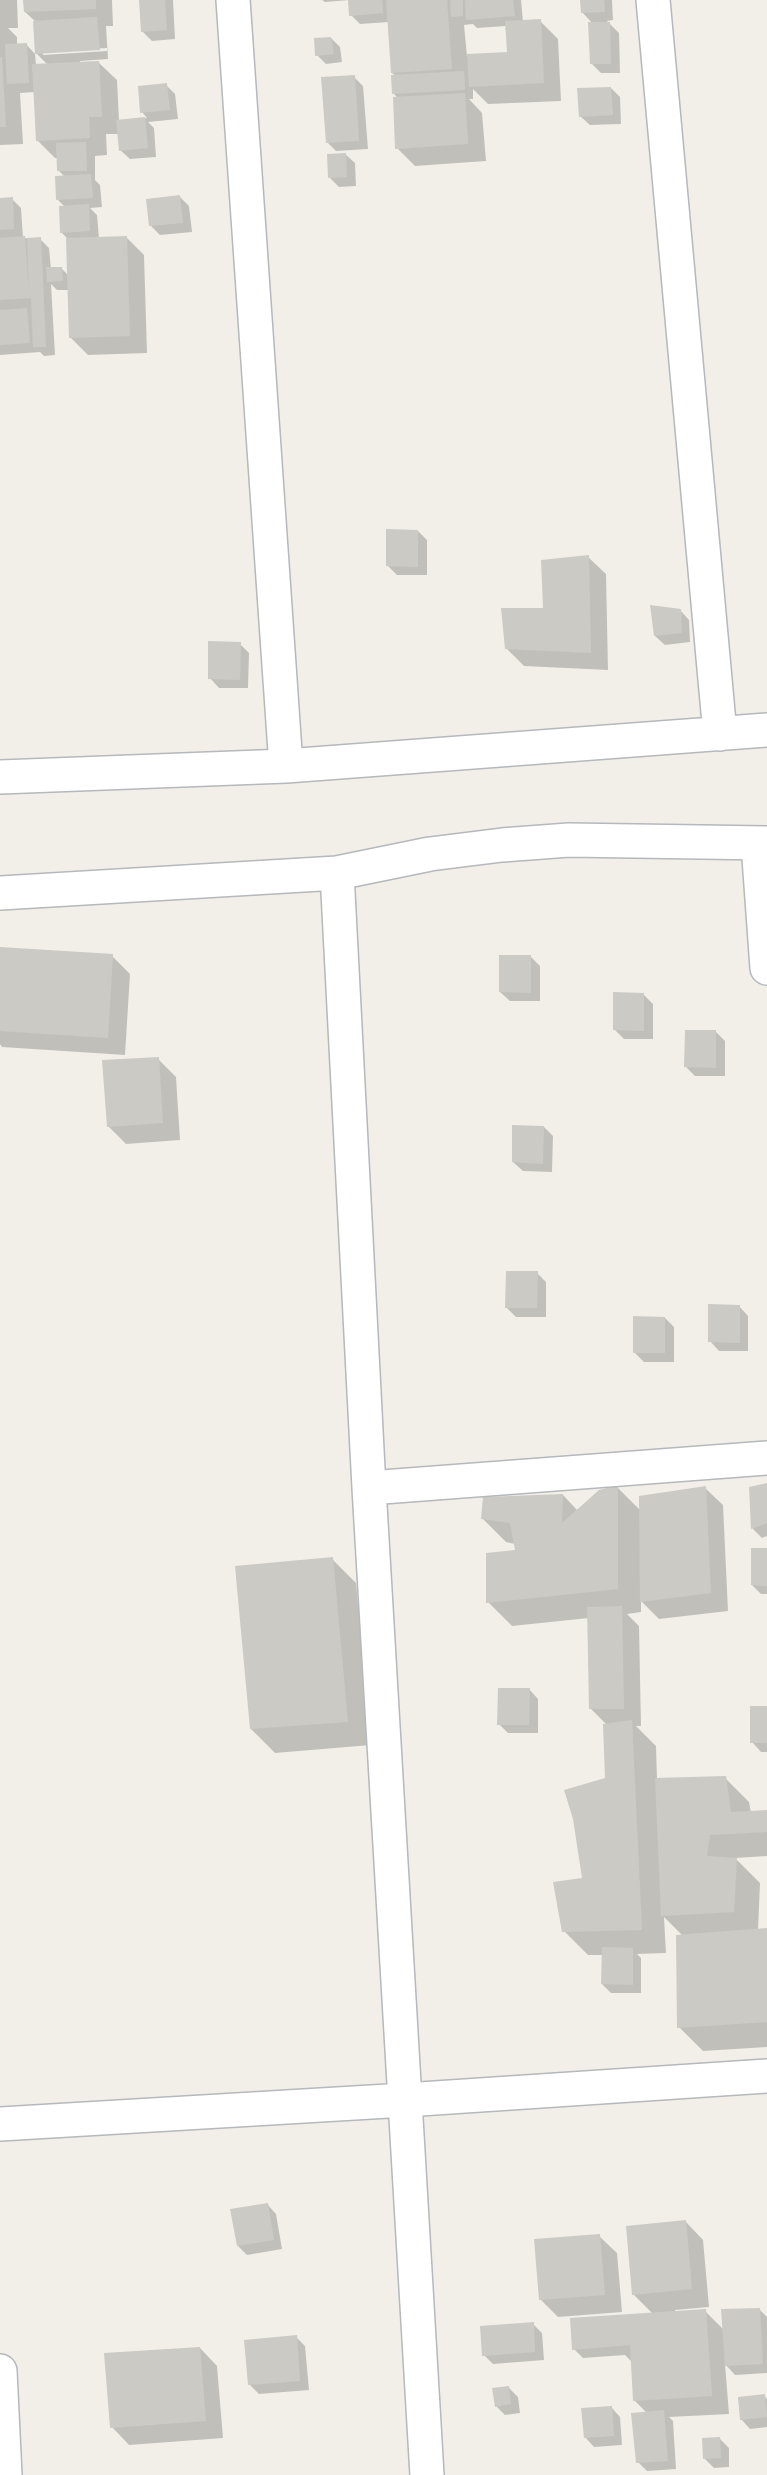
<!DOCTYPE html>
<html>
<head>
<meta charset="utf-8">
<style>
	body { margin:0 }
	canvas { display:block; background:#f1efe8 }
</style>
</head>
<body>
<canvas width="767" height="2475"></canvas>
<script>
const context = document.querySelector('canvas').getContext('2d');
context.lineJoin = 'round';
function fill(path, color) { context.fillStyle = color; context.fill(path, 'evenodd'); }
const poly = rows => new Path2D(rows.map(r => 'M' + r).join(''));
function stroke(path, color, width, dash) { context.strokeStyle = color; context.lineWidth = width; context.lineCap = dash ? 'butt' : 'round'; context.setLineDash(dash || []); context.stroke(path); }
fill(poly([
	[0,0,17,0,18,28,8,28,17,37,17,45,26,44,35,54,36,65,48,65,37,54,35,21,25,12,25,0,112,0,113,26,106,26,108,59,80,61,80,63,99,63,117,80,119,121,147,118,142,112,166,85,175,94,178,119,148,122,154,128,156,157,130,159,120,150,119,134,106,134,107,155,95,156,95,180,100,185,102,207,90,208,97,215,99,238,126,237,144,255,147,353,88,355,71,338,69,290,57,290,51,284,55,355,44,356,40,352,0,355,0,199,12,199,21,208,23,238,40,239,49,248,51,269,61,268,69,276,67,238,62,233,65,207,58,200,65,177,59,171,58,158,55,158,37,140,35,92,20,93,23,144,0,145],
	[107,48,107,51,43,55,43,52],
	[140,0,173,0,175,39,152,41,143,32],
	[322,0,521,0,523,22,540,21,558,39,561,101,488,104,473,89,473,99,469,99,482,113,486,161,415,166,397,148,398,98,394,94,396,76,392,73,389,22,360,24,351,15,350,0,325,2],
	[473,24,477,28,506,26,508,53,467,56,464,25],
	[581,0,612,0,613,20,607,21,619,33,620,73,601,73,592,64,593,24,582,12],
	[331,38,340,47,342,62,326,64,317,55],
	[354,77,363,86,368,149,336,151,327,142],
	[611,88,620,97,621,124,590,125,580,116],
	[345,154,355,163,356,186,339,187,330,178],
	[180,197,189,206,192,232,160,235,151,226],
	[418,531,427,540,427,575,397,575,388,566],
	[588,557,606,574,608,670,524,666,506,648,545,609],
	[680,610,689,620,690,642,665,645,655,636],
	[240,644,249,653,248,688,219,688,210,678],
	[0,949,112,956,130,974,125,1055,2,1047,0,1044],
	[530,956,540,966,540,1001,510,1001,500,992],
	[643,994,653,1004,653,1039,624,1039,614,1029],
	[716,1032,725,1041,725,1076,695,1076,686,1067],
	[158,1059,176,1077,180,1140,126,1144,108,1126],
	[544,1127,553,1136,552,1172,523,1171,513,1162],
	[537,1273,546,1282,546,1317,516,1317,507,1308],
	[739,1306,748,1316,748,1351,719,1351,710,1341],
	[665,1318,674,1327,674,1362,644,1362,635,1353],
	[767,1485,767,1536,762,1538,753,1529,751,1488],
	[617,1487,640,1510,705,1488,723,1505,728,1611,659,1619,641,1601,641,1612,627,1614,639,1626,641,1726,636,1726,656,1746,657,1780,725,1778,749,1802,751,1813,767,1812,767,1856,735,1858,760,1883,758,1930,767,1930,767,2047,703,2051,679,2027,683,1936,664,1917,666,1953,637,1954,641,1958,641,1993,611,1993,602,1984,603,1955,588,1955,564,1931,584,1879,574,1818,607,1780,607,1725,591,1709,589,1618,512,1626,488,1602,517,1551,515,1544,506,1542,482,1518,563,1495,578,1511],
	[767,1550,767,1594,761,1594,752,1585],
	[332,1559,356,1583,371,1745,275,1753,251,1729],
	[529,1689,538,1699,538,1733,508,1733,499,1724],
	[767,1708,767,1752,761,1752,752,1742],
	[267,2204,276,2214,282,2249,247,2255,238,2246],
	[686,2222,703,2240,709,2307,675,2310,675,2313,705,2311,724,2330,759,2309,767,2317,767,2373,735,2375,725,2364,729,2414,669,2417,673,2421,676,2469,647,2471,638,2462,647,2413,635,2401,632,2362,625,2355,583,2358,574,2349,653,2314,633,2294],
	[599,2236,617,2253,622,2312,558,2317,540,2299],
	[533,2324,542,2333,544,2360,493,2364,484,2355],
	[296,2337,305,2346,309,2390,259,2394,250,2385],
	[200,2348,217,2366,223,2438,129,2445,112,2427],
	[509,2388,518,2397,520,2413,505,2415,496,2406],
	[764,2396,767,2399,767,2427,750,2429,741,2419],
	[611,2407,620,2417,622,2445,594,2447,585,2437],
	[720,2439,729,2448,729,2467,714,2468,705,2459]
]), '#0003');
fill(poly([
	[23,0,96,0,96,9,24,12],
	[139,0,165,0,167,30,141,32],
	[348,0,382,0,383,13,349,16],
	[386,0,447,0,452,69,391,73],
	[450,0,463,0,463,16,451,17],
	[465,0,513,0,515,16,466,20],
	[580,0,604,0,605,12,581,13],
	[97,17,100,50,35,54,33,21],
	[541,19,544,83,469,87,467,54,507,52,505,21],
	[588,22,610,22,611,64,590,64],
	[331,37,334,54,315,56,314,38],
	[27,43,29,83,7,84,5,44],
	[0,57,2,57,6,127,0,127],
	[99,61,102,117,89,117,90,138,36,141,32,64],
	[464,71,465,90,392,94,391,75],
	[355,75,359,141,326,143,321,77],
	[167,83,170,110,140,113,138,86],
	[611,87,613,115,579,117,577,88],
	[465,93,468,144,395,149,393,97],
	[145,117,148,148,119,151,116,120],
	[86,142,87,171,57,171,56,143],
	[346,153,347,177,328,178,327,154],
	[91,174,93,198,56,200,55,176],
	[180,195,183,223,149,226,146,199],
	[13,197,14,229,0,230,0,198],
	[89,204,90,231,60,233,59,206],
	[25,236,29,293,27,238,41,237,46,347,33,347,31,298,0,300,0,238],
	[127,236,130,336,69,338,66,238],
	[46,267,62,267,63,281,47,282],
	[27,308,30,343,0,345,0,310],
	[386,529,418,530,418,567,386,566],
	[589,555,591,653,505,649,501,608,543,608,541,560],
	[650,605,681,609,682,633,654,636],
	[208,641,241,642,240,680,208,679],
	[0,947,113,954,108,1038,0,1031],
	[499,955,531,955,531,993,499,992],
	[613,992,644,993,644,1031,613,1030],
	[685,1030,716,1030,716,1068,684,1067],
	[159,1057,163,1123,107,1127,102,1060],
	[512,1125,544,1126,543,1164,512,1162],
	[506,1271,538,1271,537,1308,505,1308],
	[708,1304,740,1305,740,1343,708,1342],
	[633,1316,665,1317,665,1353,633,1353],
	[767,1483,767,1523,751,1529,749,1487],
	[618,1485,618,1589,486,1603,486,1553,515,1550,510,1523,481,1519,483,1497,563,1494,562,1523,599,1490],
	[706,1486,711,1593,640,1602,639,1496],
	[751,1548,767,1548,767,1586,751,1585],
	[333,1557,348,1722,250,1729,235,1566],
	[622,1606,624,1709,589,1709,587,1607],
	[498,1688,530,1688,529,1725,497,1725],
	[750,1706,767,1706,767,1743,750,1743],
	[632,1720,642,1930,562,1932,553,1882,582,1878,573,1819,564,1790,605,1778,603,1724],
	[726,1776,731,1812,767,1810,767,1832,710,1835,707,1856,737,1858,734,1912,661,1916,655,1778],
	[767,1928,767,2022,677,2028,676,1935],
	[602,1947,633,1948,633,1985,601,1984],
	[268,2203,274,2240,237,2246,230,2209],
	[686,2220,692,2289,632,2295,626,2226],
	[600,2234,605,2295,539,2300,534,2239],
	[760,2308,763,2364,725,2366,721,2309],
	[706,2309,712,2396,633,2401,630,2345,572,2350,570,2318],
	[534,2322,535,2352,482,2356,480,2326],
	[297,2335,300,2381,248,2385,244,2340],
	[200,2347,206,2421,110,2428,104,2353],
	[509,2386,511,2404,495,2407,492,2388],
	[765,2394,767,2417,740,2420,738,2397],
	[612,2406,614,2436,584,2438,581,2408],
	[664,2410,668,2461,636,2463,631,2413],
	[720,2437,721,2458,703,2459,702,2438]
]), '#cccac5');
const minor = poly([
	[233,0,286,766],
	[653,0,720,734],
	[0,777,286,766,767,730],
	[758,844,767,968],
	[337,873,369,1488,427,2475],
	[0,893,337,873,430,854,502,845,569,840,767,843],
	[369,1488,767,1458],
	[0,2124,405,2100,767,2076],
	[0,2371,5,2475]
]);
stroke(minor, '#b5b8bc', 36);
stroke(minor, '#fff', 33);
</script>
</body>
</html>
